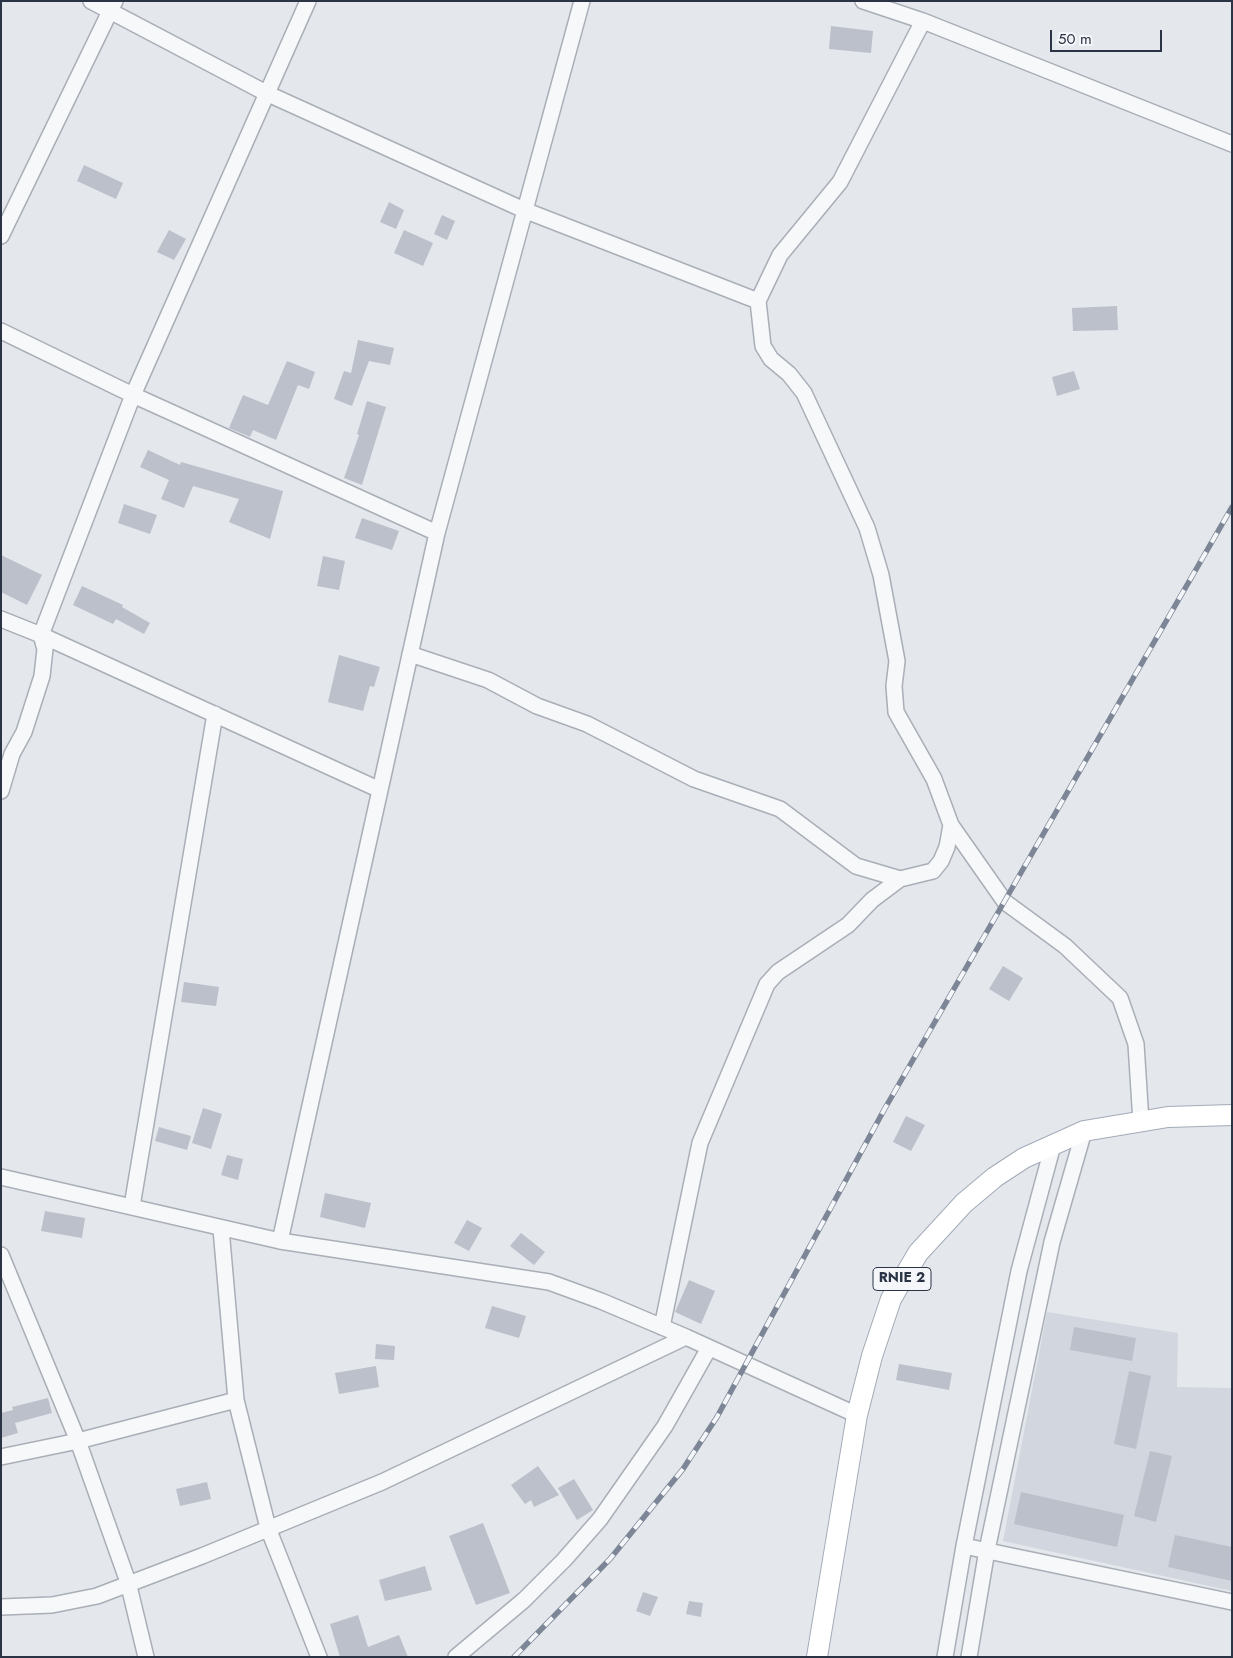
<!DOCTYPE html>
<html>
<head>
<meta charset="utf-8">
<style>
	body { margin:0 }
	#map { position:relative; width:1233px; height:1658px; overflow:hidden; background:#e4e7ec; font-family:Jost,sans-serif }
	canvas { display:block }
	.frame { position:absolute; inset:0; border:2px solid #2b3445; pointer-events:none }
	.scale { position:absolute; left:1050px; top:30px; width:112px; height:22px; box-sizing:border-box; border:2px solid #2b3445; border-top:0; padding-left:6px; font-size:15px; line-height:18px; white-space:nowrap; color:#2b3445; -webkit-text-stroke:4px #f4f6f9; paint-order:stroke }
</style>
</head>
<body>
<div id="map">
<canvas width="1233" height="1658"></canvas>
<div class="frame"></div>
<div class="scale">50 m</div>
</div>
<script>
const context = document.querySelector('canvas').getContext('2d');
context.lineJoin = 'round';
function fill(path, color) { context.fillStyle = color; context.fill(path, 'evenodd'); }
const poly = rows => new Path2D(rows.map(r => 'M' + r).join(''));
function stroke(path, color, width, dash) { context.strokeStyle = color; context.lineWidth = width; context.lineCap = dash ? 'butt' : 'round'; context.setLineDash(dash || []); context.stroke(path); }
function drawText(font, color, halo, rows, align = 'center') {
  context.font = font + ' Jost,sans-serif'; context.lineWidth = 5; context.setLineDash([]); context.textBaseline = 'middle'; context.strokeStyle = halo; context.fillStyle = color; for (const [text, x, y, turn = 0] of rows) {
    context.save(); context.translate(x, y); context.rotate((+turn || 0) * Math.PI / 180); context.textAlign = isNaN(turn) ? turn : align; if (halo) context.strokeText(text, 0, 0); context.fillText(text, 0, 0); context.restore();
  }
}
fill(poly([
	[1047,1312,1178,1333,1177,1387,1232,1388,1232,1591,1003,1541]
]), '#d2d6de');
fill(poly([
	[831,26,873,31,871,53,829,49],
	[84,165,123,183,116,199,77,181],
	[389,202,404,210,396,229,380,222],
	[442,215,455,221,447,240,434,234],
	[169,230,186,239,174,260,157,252],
	[404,230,433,243,423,266,394,253],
	[1117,306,1118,330,1073,331,1072,308],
	[358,340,394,348,390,365,369,361,352,406,334,399,344,371,351,373],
	[287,361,315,372,309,389,298,385,276,440,253,430,250,437,229,428,243,395,268,405],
	[1074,371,1080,389,1057,396,1052,377],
	[367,401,386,407,362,485,344,478,359,435,357,434],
	[148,450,180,465,181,462,283,491,270,539,229,522,239,499,193,486,184,508,161,499,169,480,140,467],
	[124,504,157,515,150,534,118,523],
	[362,518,399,531,392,550,355,538],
	[1,555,42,575,27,605,1,592],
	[323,556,345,561,339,590,317,586],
	[82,586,123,605,122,607,150,623,144,634,116,619,113,624,73,605],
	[339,655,380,667,374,687,370,686,363,711,328,702],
	[1003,966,1023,978,1009,1001,989,989],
	[184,982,219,987,216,1006,181,1002],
	[203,1108,222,1114,211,1149,192,1143],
	[906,1116,925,1125,911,1151,893,1142],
	[159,1127,191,1136,187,1150,155,1141],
	[227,1155,243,1159,238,1180,221,1175],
	[325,1193,371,1203,365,1228,320,1217],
	[45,1211,85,1218,82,1238,41,1231],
	[467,1220,482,1228,469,1251,454,1243],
	[521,1233,545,1252,534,1265,510,1246],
	[689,1280,715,1291,701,1324,675,1312],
	[492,1306,526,1316,519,1338,485,1328],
	[1074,1327,1136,1338,1132,1361,1070,1350],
	[376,1344,395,1346,394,1360,375,1359],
	[899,1364,952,1373,949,1390,896,1380],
	[376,1366,379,1387,339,1394,335,1373],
	[1129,1371,1151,1376,1136,1449,1114,1444],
	[48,1398,52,1413,15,1423,18,1433,1,1438,1,1413,13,1410,12,1407],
	[1150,1451,1172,1456,1156,1522,1134,1516],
	[538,1466,559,1495,534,1507,531,1500,525,1504,511,1485],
	[574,1479,593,1510,577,1520,558,1488],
	[207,1482,211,1499,180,1506,176,1489],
	[1021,1492,1124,1515,1117,1547,1014,1524],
	[483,1523,510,1593,476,1605,449,1536],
	[1175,1535,1232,1547,1232,1581,1168,1567],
	[425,1566,432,1590,385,1601,379,1580],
	[643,1592,658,1597,650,1616,636,1611],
	[689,1601,703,1603,701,1617,686,1614],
	[358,1615,368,1647,399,1635,408,1657,340,1657,330,1624]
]), '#bbc0ca');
const minor = poly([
	[91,1,266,93,524,210,758,301,763,346,771,359,789,374,804,393,867,528,881,575,897,661,894,686,896,712,934,779,951,825,1005,902,1065,946,1120,998,1136,1044,1141,1122],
	[863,1,923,21,1232,144],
	[1,236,115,1],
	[758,301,780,255,840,182,923,21],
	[1,331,133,395,437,533],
	[1,619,41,635,380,790],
	[410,654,488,680,537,706,587,724,694,779,780,809,856,866,900,879],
	[1,791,12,754,24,732,42,676,45,649,41,635,133,395,308,1],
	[1,1177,280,1241,549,1282,601,1301,686,1337,857,1415],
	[132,1206,215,714],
	[221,1229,236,1400,268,1528,319,1657],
	[280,1241,437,533,582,1],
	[1,1255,78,1441,128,1582,146,1657],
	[662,1327,700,1143,767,984,778,972,848,925,872,900,900,879,933,871,941,861,947,847,951,825],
	[1,1457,78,1441,236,1400],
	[964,1546,1232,1602],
	[1,1607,52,1605,97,1596,202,1556,382,1482,686,1337],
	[456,1657,524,1600,564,1560,600,1519,665,1426,709,1348],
	[945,1657,964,1546,1019,1271,1053,1145],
	[969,1657,987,1550,1052,1242,1084,1131]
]);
const major = poly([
	[817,1657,857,1415,872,1356,891,1299,918,1253,964,1203,995,1177,1024,1158,1084,1131,1168,1117,1232,1115]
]);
stroke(minor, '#a9aeb7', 18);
stroke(major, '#a3abb8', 22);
stroke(minor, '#f7f8fa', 15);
stroke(major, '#fff', 20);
const rail = poly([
	[514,1657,610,1559,683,1469,717,1417,884,1110,1232,507]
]);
stroke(rail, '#7d8696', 5.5);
stroke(rail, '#f4f6f9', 4, [11]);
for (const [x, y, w] of [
	[902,1279,58]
]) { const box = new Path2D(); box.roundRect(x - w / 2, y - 11.5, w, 23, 4); context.fillStyle = '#f4f6f9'; context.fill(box); stroke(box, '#2b3445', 1); }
drawText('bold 14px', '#2b3445', null, [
	["RNIE 2",902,1279]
]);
</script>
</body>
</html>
